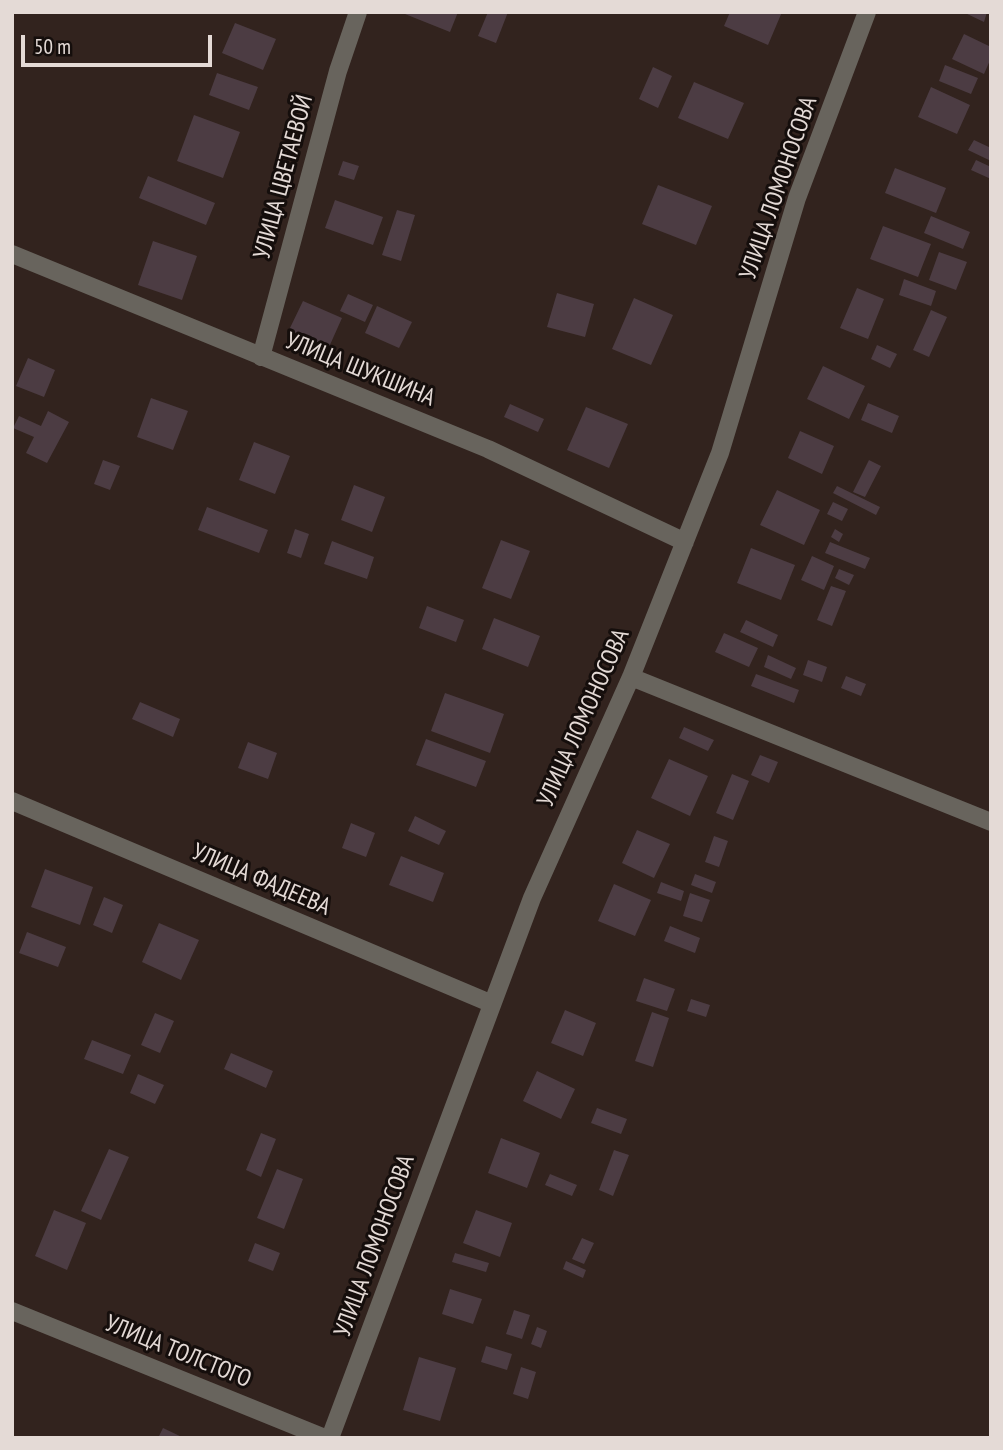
<!DOCTYPE html>
<html>
<head>
<meta charset="utf-8">
<style>
	body { margin:0 }
	#map { position:relative; width:1003px; height:1450px; overflow:hidden; background:#32231e; font-family:"PT Sans Narrow",sans-serif }
	canvas { display:block }
	.frame { position:absolute; inset:0; border:14px solid #e4dad6; pointer-events:none }
	.scale { position:absolute; left:21px; top:35px; width:191px; height:32px; box-sizing:border-box; border:4px solid #e4dad6; border-top:0; padding-left:9px; font-size:21px; line-height:24px; white-space:nowrap; color:#e4dad6; -webkit-text-stroke:5px #150e0c; paint-order:stroke }
</style>
</head>
<body>
<div id="map">
<canvas width="1003" height="1450"></canvas>
<div class="frame"></div>
<div class="scale">50 m</div>
</div>
<script>
const context = document.querySelector('canvas').getContext('2d');
context.lineJoin = 'round';
function fill(path, color) { context.fillStyle = color; context.fill(path, 'evenodd'); }
const poly = rows => new Path2D(rows.map(r => 'M' + r).join(''));
function stroke(path, color, width, dash) { context.strokeStyle = color; context.lineWidth = width; context.lineCap = dash ? 'butt' : 'round'; context.setLineDash(dash || []); context.stroke(path); }
function drawText(font, color, halo, rows, align = 'center') {
  context.font = font + ' "PT Sans Narrow",sans-serif'; context.lineWidth = 6; context.setLineDash([]); context.textBaseline = 'middle'; context.strokeStyle = halo; context.fillStyle = color; for (const [text, x, y, turn = 0] of rows) {
    context.save(); context.translate(x, y); context.rotate((+turn || 0) * Math.PI / 180); context.textAlign = isNaN(turn) ? turn : align; if (halo) context.strokeText(text, 0, 0); context.fillText(text, 0, 0); context.restore();
  }
}
fill(poly([
	[400,12,458,12,450,32],
	[488,12,508,12,496,43,478,36],
	[730,12,782,12,768,45,724,26],
	[963,12,987,12,984,22],
	[235,23,276,39,263,70,222,53],
	[964,34,991,47,991,58,984,74,952,59],
	[945,65,978,78,971,94,939,81],
	[653,67,672,76,658,108,639,99],
	[217,73,258,87,249,110,209,95],
	[694,82,744,103,728,139,678,118],
	[931,87,970,105,957,134,918,117],
	[194,115,240,132,223,178,177,161],
	[974,140,991,148,991,161,968,150],
	[976,160,991,167,991,179,971,170],
	[343,161,359,166,354,180,338,175],
	[895,168,946,188,936,213,885,193],
	[148,176,215,203,206,225,139,198],
	[658,185,712,206,696,245,642,224],
	[335,200,383,217,373,245,325,228],
	[397,210,415,215,401,261,382,255],
	[931,216,970,232,963,249,924,233],
	[883,226,931,244,918,277,870,259],
	[153,241,197,256,182,300,138,285],
	[939,252,967,262,956,290,929,280],
	[904,279,936,291,931,306,899,295],
	[857,288,884,299,868,339,840,328],
	[557,293,594,304,585,337,547,327],
	[348,294,373,305,365,322,340,311],
	[634,298,673,315,651,365,612,349],
	[303,301,342,318,329,347,289,330],
	[377,306,412,322,399,348,365,333],
	[931,310,947,317,929,357,913,350],
	[877,345,897,354,890,368,871,359],
	[28,358,55,370,44,397,16,386],
	[823,366,865,386,849,419,807,399],
	[151,398,188,411,173,450,137,437],
	[868,403,899,416,892,433,861,420],
	[510,404,544,419,538,432,504,417],
	[586,407,628,424,609,468,567,450],
	[48,411,69,422,47,463,26,453,34,437,13,428,19,416,41,426],
	[800,431,834,446,822,474,788,458],
	[254,442,290,456,275,494,239,480],
	[103,460,120,466,110,490,94,484],
	[869,460,881,466,865,497,853,492],
	[354,485,385,497,372,532,341,520],
	[837,486,880,507,876,515,833,493],
	[777,490,820,510,804,545,760,525],
	[833,502,848,509,842,521,827,514],
	[207,507,268,530,259,553,198,530],
	[295,529,309,534,301,558,287,553],
	[835,529,843,534,839,542,831,537],
	[501,540,530,551,511,599,482,588],
	[332,541,374,557,367,579,324,564],
	[830,542,870,558,865,569,825,553],
	[751,548,795,565,781,600,737,583],
	[812,556,834,566,824,590,801,580],
	[839,569,854,575,849,585,835,578],
	[831,586,846,591,832,626,817,620],
	[427,606,464,620,456,642,419,628],
	[494,618,540,636,528,667,482,649],
	[746,620,778,635,773,647,740,632],
	[724,633,758,648,749,667,715,652],
	[768,655,796,668,791,679,764,667],
	[808,660,827,667,822,682,803,675],
	[756,674,799,690,794,703,751,686],
	[846,676,866,684,861,696,841,688],
	[445,693,504,714,490,753,431,731],
	[140,702,180,719,173,737,132,719],
	[684,727,714,740,708,751,679,738],
	[426,739,486,761,476,787,416,765],
	[248,742,277,753,268,779,238,768],
	[760,755,778,762,769,783,751,775],
	[669,759,708,776,690,816,651,798],
	[732,774,749,781,733,820,716,813],
	[415,816,446,831,439,845,408,831],
	[351,823,375,833,366,857,342,848],
	[637,830,670,844,654,878,622,863],
	[714,836,728,841,719,867,705,862],
	[401,856,444,873,433,902,389,885],
	[45,869,93,887,80,925,31,907],
	[695,874,716,882,712,893,691,885],
	[661,882,684,891,681,901,657,893],
	[614,884,651,900,635,936,598,921],
	[690,893,710,900,702,922,683,916],
	[104,897,123,905,112,933,93,925],
	[159,923,199,940,181,980,142,962],
	[670,926,700,938,695,953,664,941],
	[27,932,66,947,58,967,19,953],
	[644,978,675,989,667,1011,636,1001],
	[691,999,710,1005,706,1017,687,1011],
	[565,1010,596,1023,583,1056,551,1043],
	[652,1012,669,1018,653,1067,635,1061],
	[155,1013,174,1021,160,1053,141,1045],
	[92,1040,131,1055,123,1074,84,1059],
	[231,1053,273,1071,266,1088,224,1069],
	[537,1071,575,1089,561,1119,523,1101],
	[138,1074,164,1085,155,1104,130,1093],
	[597,1108,627,1119,621,1134,591,1123],
	[261,1133,276,1139,261,1177,246,1170],
	[501,1138,540,1153,527,1188,488,1173],
	[109,1149,129,1157,101,1220,81,1211],
	[614,1150,629,1155,613,1196,599,1190],
	[277,1169,303,1179,284,1229,257,1218],
	[550,1174,577,1185,572,1196,545,1185],
	[54,1210,86,1223,67,1270,35,1256],
	[476,1210,512,1223,500,1257,463,1243],
	[582,1238,594,1243,584,1264,572,1259],
	[255,1243,280,1253,273,1271,248,1261],
	[455,1253,489,1263,486,1272,452,1262],
	[566,1261,586,1270,583,1278,563,1269],
	[450,1289,482,1299,473,1324,442,1314],
	[514,1310,530,1315,522,1339,506,1334],
	[537,1327,547,1331,541,1348,531,1344],
	[486,1346,512,1354,507,1370,481,1362],
	[419,1357,456,1368,440,1421,403,1410],
	[521,1367,536,1372,528,1399,513,1394],
	[163,1428,184,1438,158,1438]
]), '#4c3c43');
stroke(poly([
	[12,254,488,449,685,542],
	[261,357,338,71,358,12],
	[631,677,991,822],
	[12,801,490,1003],
	[12,1311,325,1438],
	[330,1438,532,898,631,677,720,453,797,198,867,12]
]), '#68645d', 18);
drawText('24px', '#e4dad6', '#150e0c', [
	["УЛИЦА ЦВЕТАЕВОЙ",284,177,-75],
	["УЛИЦА ЛОМОНОСОВА",779,188,-71],
	["УЛИЦА ШУКШИНА",360,370,22],
	["УЛИЦА ЛОМОНОСОВА",584,718,-66],
	["УЛИЦА ФАДЕЕВА",261,880,23],
	["УЛИЦА ЛОМОНОСОВА",375,1246,-70],
	["УЛИЦА ТОЛСТОГО",178,1352,22]
]);
</script>
</body>
</html>
